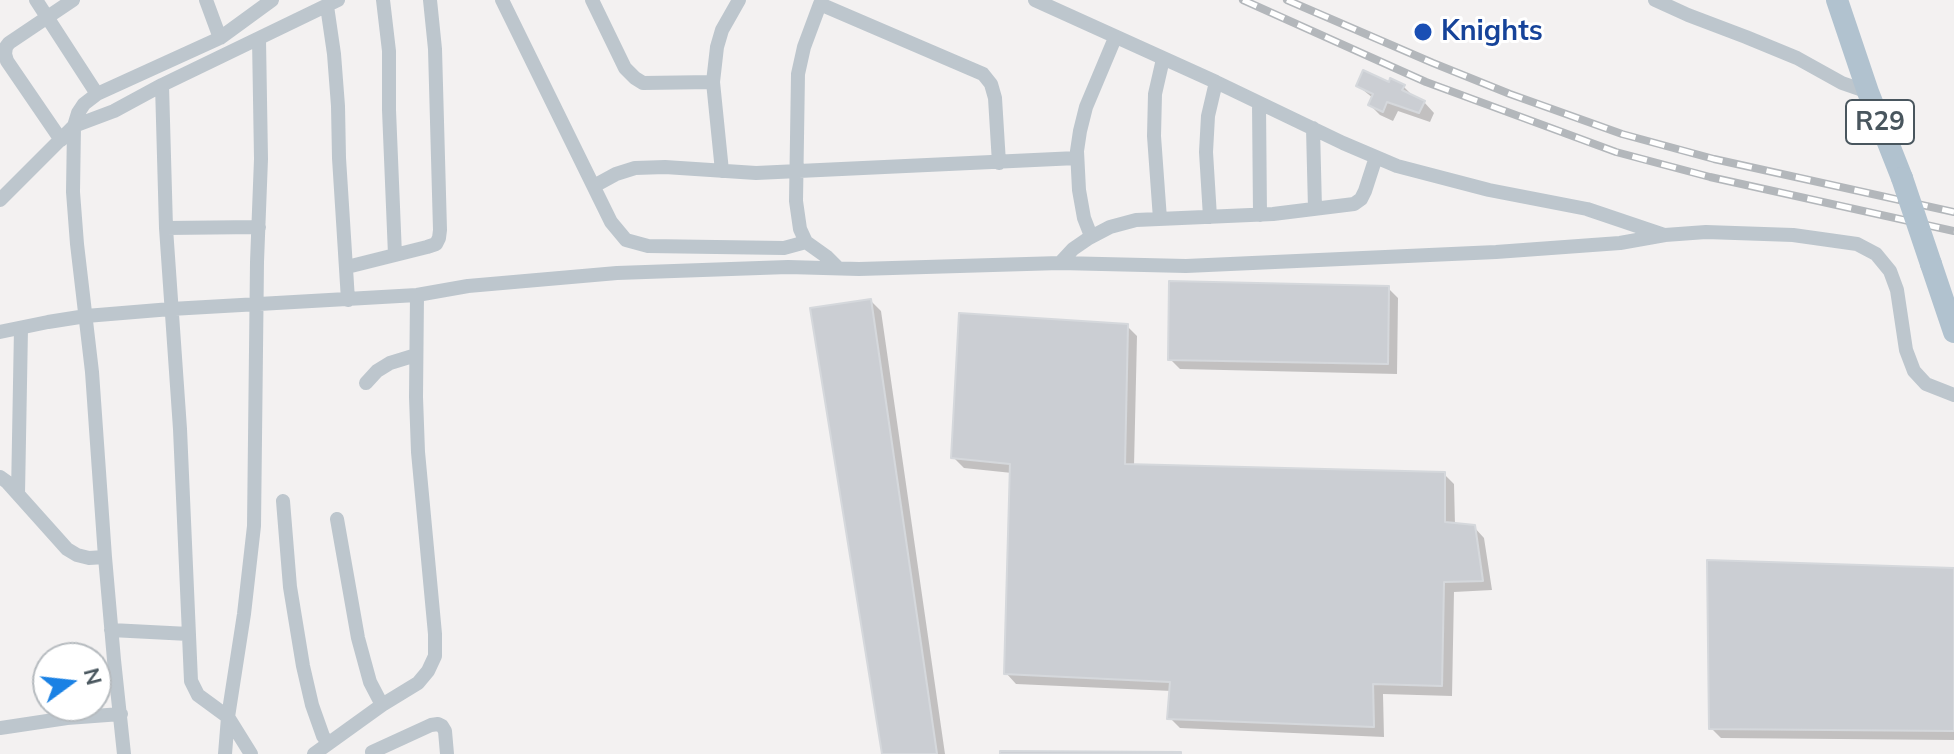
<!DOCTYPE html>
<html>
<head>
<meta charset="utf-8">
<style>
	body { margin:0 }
	#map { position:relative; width:1954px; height:754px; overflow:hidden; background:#f3f1f1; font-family:Mulish,sans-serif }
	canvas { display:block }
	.north { position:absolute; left:32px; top:642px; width:80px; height:80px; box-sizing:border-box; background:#fff; border:2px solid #b6bbbf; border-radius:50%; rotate:75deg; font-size:22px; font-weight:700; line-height:32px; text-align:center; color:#49565e }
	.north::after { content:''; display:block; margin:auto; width:28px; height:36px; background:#1a81e4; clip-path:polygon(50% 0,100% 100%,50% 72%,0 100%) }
</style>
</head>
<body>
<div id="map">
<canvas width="1954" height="754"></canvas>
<div class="north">N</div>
</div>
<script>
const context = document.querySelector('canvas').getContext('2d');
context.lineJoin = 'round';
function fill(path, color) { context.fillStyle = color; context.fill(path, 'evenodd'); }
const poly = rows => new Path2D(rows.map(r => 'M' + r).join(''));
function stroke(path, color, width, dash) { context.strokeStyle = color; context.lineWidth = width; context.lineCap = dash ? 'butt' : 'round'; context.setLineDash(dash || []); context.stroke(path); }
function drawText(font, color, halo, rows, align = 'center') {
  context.font = font + ' Mulish,sans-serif'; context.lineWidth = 6; context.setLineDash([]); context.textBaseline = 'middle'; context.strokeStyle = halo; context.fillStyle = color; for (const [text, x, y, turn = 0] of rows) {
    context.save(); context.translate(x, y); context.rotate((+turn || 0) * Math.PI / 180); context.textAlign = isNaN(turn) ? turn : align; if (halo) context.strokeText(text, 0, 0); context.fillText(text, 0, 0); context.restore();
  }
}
fill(poly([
	[1390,85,1404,87,1414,97,1424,102,1434,113,1430,122,1398,111,1393,121,1380,115,1370,105,1373,98,1358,86],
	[1388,288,1398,298,1397,374,1180,369,1170,359],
	[871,301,881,311,945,754,884,754],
	[1127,326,1137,336,1134,466,1444,474,1454,484,1455,525,1474,527,1484,538,1492,590,1454,592,1452,696,1383,694,1384,737,1180,728,1170,718,1172,691,1016,684,1006,673,1012,473,964,468,953,457],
	[1954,570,1954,740,1721,738,1711,728]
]), '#0003');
const building = poly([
	[1363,70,1389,82,1390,78,1405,85,1402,90,1425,101,1419,113,1387,102,1383,112,1368,105,1373,94,1356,86,1363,70],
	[1169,281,1389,286,1388,364,1168,360,1169,281],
	[871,299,937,754,882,754,810,308,871,299],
	[959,313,1128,324,1125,464,1445,472,1445,522,1475,525,1483,581,1444,582,1442,686,1373,684,1374,727,1167,719,1170,682,1004,674,1010,464,951,458,959,313],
	[1707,560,1954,568,1954,731,1709,729,1707,560],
	[1000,751,1181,752,1181,754,1000,754,1000,751]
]);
fill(building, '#cbced3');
stroke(building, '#d5d8dc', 2);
stroke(poly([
	[36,0,97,94],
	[206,0,220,38],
	[383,0,389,51,389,110,395,255],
	[502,0,611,222,626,240,648,246,784,248,806,242],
	[592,0,625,68,635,78,643,83,713,82,717,47,722,30,739,0],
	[1035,0,1216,82,1343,143,1397,166,1489,190,1587,209,1664,235],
	[1655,0,1688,15,1746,37,1797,58,1842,83,1868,92],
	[327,6,334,54,338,106,339,158,348,300],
	[713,82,722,171],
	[162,85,166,228,180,429,191,681,198,695,228,717,251,754],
	[1259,104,1260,215],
	[1313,128,1315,209],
	[61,140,7,61,5,54,6,47,9,43,73,0],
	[594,186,616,174,635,168,665,167,756,173,1077,158],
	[0,200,74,126,114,111,162,85,338,0],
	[1210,217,1206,152,1208,116,1216,82],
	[1160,219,1154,136,1155,94,1163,59],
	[166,228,259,227],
	[1091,236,1084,218,1079,190,1077,151,1080,131,1086,107,1115,38],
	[1060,263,1073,249,1089,238,1110,227,1136,220,1273,214,1354,204,1361,199,1365,191,1376,157],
	[347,267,427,247,436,244,439,238,440,230,435,49,430,0],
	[838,268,827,257,806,242,800,229,796,201,798,74,804,47,820,4,983,74,991,84,995,98,999,163],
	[0,332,48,322,86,316,171,309,417,295,468,286,617,273,788,267,859,269,1060,263,1186,266,1496,252,1620,243,1665,235,1706,232,1793,235,1857,244,1876,254,1890,271,1897,290,1906,350,1914,371,1926,384,1954,395],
	[366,383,377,371,390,363,416,355],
	[0,477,7,482,67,549,77,555,89,558,105,557],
	[18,494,21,328],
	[283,501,290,587,303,666,312,705,323,736,328,743],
	[337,519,358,638,370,682,382,705],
	[111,630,189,634],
	[0,728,67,718,121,714],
	[372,752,431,725,438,724,442,726,445,731,447,754],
	[124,754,114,660,105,557,92,372,77,244,73,192,74,126,78,113,84,104,97,94,220,38,272,0],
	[225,754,228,717,244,614,254,526,257,262,261,159,259,39],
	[314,754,382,705,418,683,428,671,435,656,435,634,418,452,416,397,417,295]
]), '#bdc6cd', 14);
stroke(poly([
	[1837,0,1868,92,1902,178],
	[1931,264,1954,332]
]), '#b1c2cf', 22);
const rail = poly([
	[1243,0,1426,82,1616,152,1710,177,1954,231],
	[1287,0,1433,63,1510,94,1622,134,1714,159,1954,212]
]);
stroke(rail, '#b3b7bb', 8);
stroke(rail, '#fff', 5, [15]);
stroke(poly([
	[1902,178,1931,264]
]), '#b1c2cf', 22);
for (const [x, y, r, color] of [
	[1423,32,10,"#1a4fb4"]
]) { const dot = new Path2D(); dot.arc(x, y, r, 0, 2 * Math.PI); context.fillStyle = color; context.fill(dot); stroke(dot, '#fff', 3); }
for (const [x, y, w] of [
	[1880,122,68]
]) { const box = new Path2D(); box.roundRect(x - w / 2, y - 22, w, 44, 6); context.fillStyle = '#fff'; context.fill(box); stroke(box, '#49565e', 2); }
drawText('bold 26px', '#49565e', null, [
	["R29",1880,122]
]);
drawText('bold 28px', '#164399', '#fff', [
	["Knights",1441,32]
], 'left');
</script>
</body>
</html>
